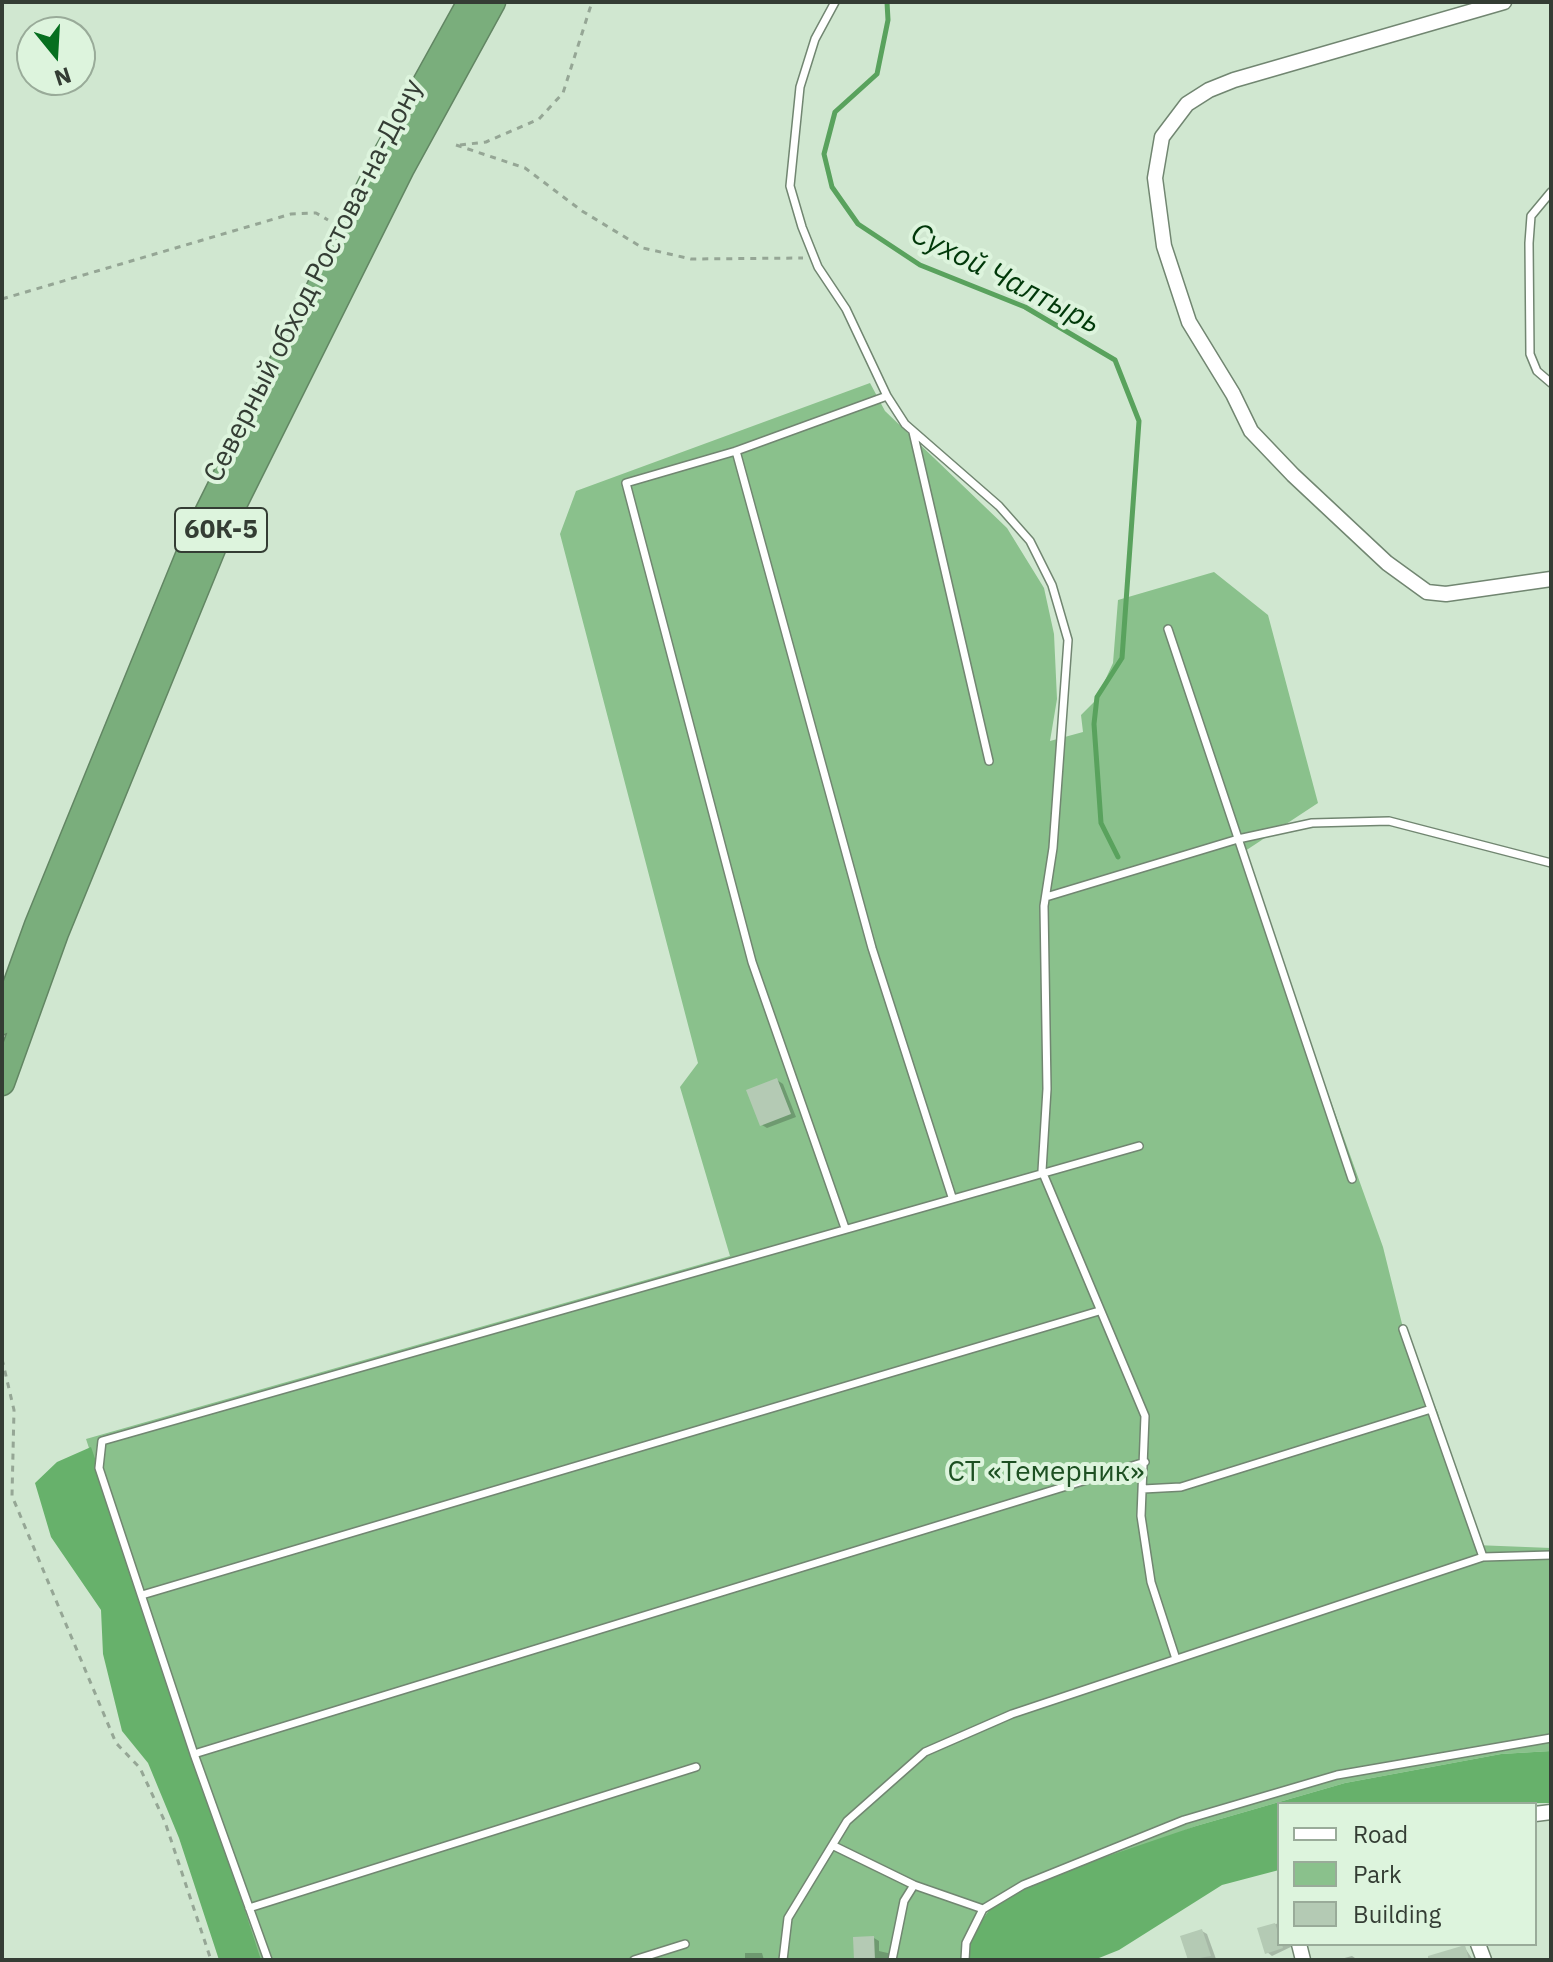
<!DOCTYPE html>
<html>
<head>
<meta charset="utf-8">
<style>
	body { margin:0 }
	#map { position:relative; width:1553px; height:1962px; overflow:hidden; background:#d0e7d0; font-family:"IBM Plex Sans",sans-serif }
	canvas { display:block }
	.frame { position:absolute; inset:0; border:4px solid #343d34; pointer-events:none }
	.legend { position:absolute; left:1277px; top:1802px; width:260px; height:144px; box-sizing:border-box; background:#ddf4dd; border:2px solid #99ab99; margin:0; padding:10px 14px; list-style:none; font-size:24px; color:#343d34 }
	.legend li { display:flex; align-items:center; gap:16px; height:40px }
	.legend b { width:40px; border:2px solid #99ab99 }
	.north { position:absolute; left:16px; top:16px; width:80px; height:80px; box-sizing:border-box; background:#ddf4dd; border:2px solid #99ab99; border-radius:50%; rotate:162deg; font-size:22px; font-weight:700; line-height:32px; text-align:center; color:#343d34 }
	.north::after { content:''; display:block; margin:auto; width:28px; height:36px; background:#066f1f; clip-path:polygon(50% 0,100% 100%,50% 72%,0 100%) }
</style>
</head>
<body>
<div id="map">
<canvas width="1553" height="1962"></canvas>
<div class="frame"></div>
<ul class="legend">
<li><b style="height:10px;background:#fff"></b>Road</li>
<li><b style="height:22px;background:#8ac18c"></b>Park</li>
<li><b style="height:22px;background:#b4cab4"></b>Building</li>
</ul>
<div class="north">N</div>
</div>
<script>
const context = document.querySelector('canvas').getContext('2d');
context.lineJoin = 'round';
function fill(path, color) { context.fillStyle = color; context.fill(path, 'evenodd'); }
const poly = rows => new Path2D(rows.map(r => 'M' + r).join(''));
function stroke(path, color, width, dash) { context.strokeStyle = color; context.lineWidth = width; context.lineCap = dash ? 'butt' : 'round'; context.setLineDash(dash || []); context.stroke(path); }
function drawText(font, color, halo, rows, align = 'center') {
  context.font = font + ' "IBM Plex Sans",sans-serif'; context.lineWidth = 8; context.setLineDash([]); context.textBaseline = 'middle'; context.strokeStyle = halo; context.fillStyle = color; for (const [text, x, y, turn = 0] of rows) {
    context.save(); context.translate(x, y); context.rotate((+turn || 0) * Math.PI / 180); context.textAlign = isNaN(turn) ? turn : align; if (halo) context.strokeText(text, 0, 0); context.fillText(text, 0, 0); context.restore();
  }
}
fill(poly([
	[870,383,885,411,1007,528,1044,588,1054,634,1057,699,1050,741,1083,732,1081,715,1096,700,1113,663,1118,600,1214,572,1268,615,1318,803,1242,853,1383,1247,1406,1340,1438,1413,1475,1545,1551,1548,1551,1751,1501,1754,1345,1783,1196,1826,992,1906,969,1937,964,1960,258,1960,86,1439,730,1256,680,1087,698,1063,560,534,576,491]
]), '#8ac18c');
fill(poly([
	[91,1447,142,1595,261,1960,219,1960,179,1838,148,1763,122,1731,103,1654,101,1610,51,1537,35,1483,57,1462],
	[1551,1751,1551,1803,1279,1804,1279,1870,1222,1885,1119,1950,1094,1960,962,1960,966,1943,992,1906,1023,1885,1196,1826,1345,1783,1501,1754]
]), '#67b16b');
fill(poly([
	[777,1080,783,1084,796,1117,767,1128,762,1125],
	[1279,1923,1279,1944,1297,1944,1272,1956,1267,1952,1260,1929],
	[1202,1931,1207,1934,1216,1959,1190,1960,1183,1937],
	[874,1938,879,1941,879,1951,892,1954,890,1960,856,1960],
	[1465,1948,1473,1960,1427,1960],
	[745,1953,762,1953,764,1960,745,1960],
	[1352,1956,1358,1960,1337,1960]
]), '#0003');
stroke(poly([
	[887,2,888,20,877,74,835,112,824,154,832,187,858,224,920,265,1025,307,1115,360,1139,421,1122,658,1097,697,1094,724,1101,823,1118,857]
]), '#59a25d', 5);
fill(poly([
	[777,1078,791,1114,760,1126,746,1090],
	[1275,1923,1283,1948,1265,1954,1257,1928],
	[1202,1929,1211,1956,1188,1960,1180,1936],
	[874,1936,875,1960,854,1960,853,1937],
	[1465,1945,1469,1960,1428,1960,1428,1956]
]), '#b4cab4');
const lane = poly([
	[835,2,815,39,800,87,790,186,802,227,818,267,846,309,887,396,905,424,999,506,1030,541,1052,585,1068,640,1053,848,1044,906,1047,1089,1042,1171,1145,1416,1141,1516,1151,1582,1176,1659],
	[1551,192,1531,216,1529,243,1530,354,1537,371,1551,383],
	[913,432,989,761],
	[736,451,872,948,952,1197],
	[1168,629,1352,1179],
	[1046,897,1238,839,1312,823,1389,821,1551,863],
	[845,1228,752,962,626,483,736,451,887,396],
	[1403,1329,1483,1557],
	[1143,1489,1181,1487,1431,1409],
	[142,1595,1099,1311],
	[194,1754,1145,1462],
	[834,1846,914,1885,983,1909],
	[249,1908,696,1767],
	[268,1960,194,1754,99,1468,102,1441,1139,1146],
	[634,1960,685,1944],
	[783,1960,788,1918,847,1821,925,1752,1012,1714,1483,1557,1551,1555],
	[892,1960,904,1901,914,1885],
	[965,1960,966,1943,983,1909,1023,1885,1184,1820,1337,1775,1551,1738]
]);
const street = poly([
	[1504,2,1234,80,1209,90,1187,104,1162,137,1155,178,1164,246,1189,322,1233,394,1251,431,1293,475,1387,563,1427,592,1446,594,1551,579],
	[1535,1814,1551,1812],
	[1299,1944,1303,1960],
	[1478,1944,1484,1960]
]);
const highway = poly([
	[2,1022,37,925,198,531,383,159,470,2],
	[2,1083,56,933,217,539,402,168,493,2]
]);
stroke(lane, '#718671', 10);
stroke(street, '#718671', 17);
stroke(highway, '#628663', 27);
stroke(poly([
	[456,145,525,168,582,211,643,248,691,259,803,258],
	[460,145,486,142,539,119,563,93,592,2],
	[2,299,291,214,316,213,328,220],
	[2,1359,14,1410,12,1496,116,1743,140,1768,165,1822,211,1960]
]), '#95a695', 3, [6, 6]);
stroke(lane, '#fff', 7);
stroke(street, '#fff', 14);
stroke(highway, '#7aae7c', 24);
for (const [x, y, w] of [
	[221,530,92]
]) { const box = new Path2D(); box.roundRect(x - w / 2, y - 22, w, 44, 6); context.fillStyle = '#ddf4dd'; context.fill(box); stroke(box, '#343d34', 2); }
drawText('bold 26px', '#343d34', null, [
	["60К-5",221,530]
]);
drawText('28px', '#343d34', '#ddf4dd', [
	["Северный обход Ростова-на-Дону",314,281,-63]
]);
drawText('28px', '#1d5022', '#ddf4dd', [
	["СТ «Темерник»",1046,1473]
]);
drawText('italic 30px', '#003809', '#ddf4dd', [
	["Сухой Чалтырь",1005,279,27]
]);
</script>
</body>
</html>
